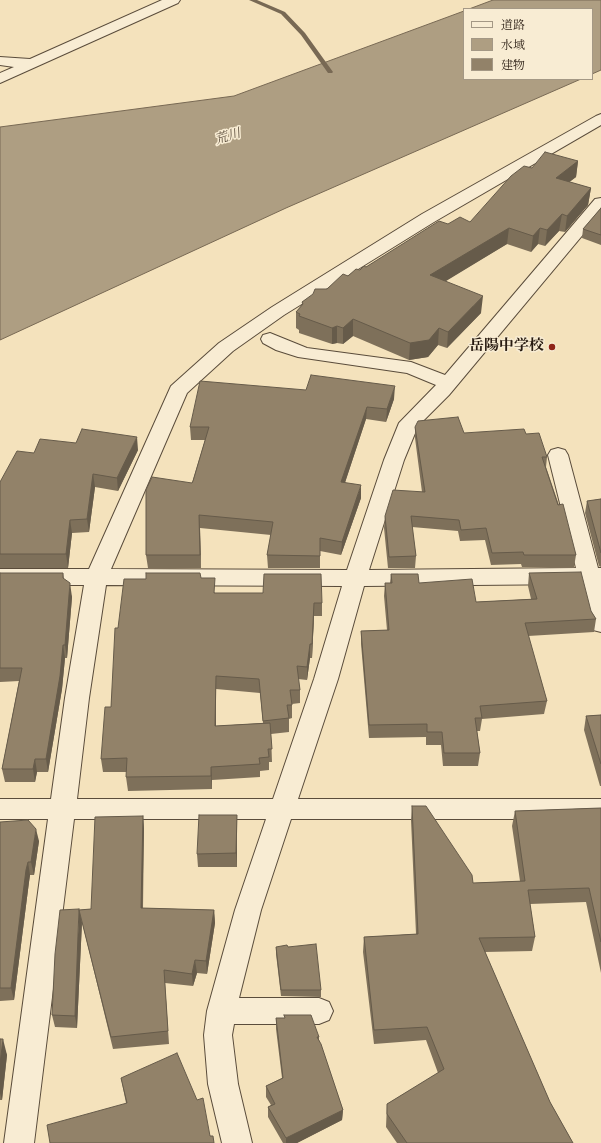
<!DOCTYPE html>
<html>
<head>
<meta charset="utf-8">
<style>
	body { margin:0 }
	#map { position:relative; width:601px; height:1143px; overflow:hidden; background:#f4e2bc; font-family:Vollkorn,"Noto Serif JP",serif }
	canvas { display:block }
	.legend { position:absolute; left:463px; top:8px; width:130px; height:72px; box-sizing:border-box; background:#f8ecd3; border:1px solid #a49885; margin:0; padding:5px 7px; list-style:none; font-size:12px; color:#271a10 }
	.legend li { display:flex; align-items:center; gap:8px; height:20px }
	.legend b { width:20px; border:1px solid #a49885 }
</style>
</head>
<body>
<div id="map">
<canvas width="601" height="1143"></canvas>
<ul class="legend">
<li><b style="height:5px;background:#f8ecd3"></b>道路</li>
<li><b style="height:11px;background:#ae9e82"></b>水域</li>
<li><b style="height:11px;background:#928269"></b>建物</li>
</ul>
</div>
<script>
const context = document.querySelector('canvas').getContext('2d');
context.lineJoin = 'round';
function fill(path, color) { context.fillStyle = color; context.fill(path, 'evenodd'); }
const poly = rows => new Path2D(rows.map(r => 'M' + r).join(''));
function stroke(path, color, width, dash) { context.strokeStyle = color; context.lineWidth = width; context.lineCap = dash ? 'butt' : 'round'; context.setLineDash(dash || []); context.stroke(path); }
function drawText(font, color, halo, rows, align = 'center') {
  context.font = font + ' Vollkorn,"Noto Serif JP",serif'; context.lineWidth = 3; context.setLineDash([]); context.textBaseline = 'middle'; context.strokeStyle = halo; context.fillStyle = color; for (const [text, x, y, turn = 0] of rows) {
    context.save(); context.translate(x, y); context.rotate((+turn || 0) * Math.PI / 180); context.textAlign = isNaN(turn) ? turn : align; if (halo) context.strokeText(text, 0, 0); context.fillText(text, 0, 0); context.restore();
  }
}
const water = poly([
	[493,0,601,0,601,70,592,74,592,9,469,9,493,0],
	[464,11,464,79,581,79,286,208,0,340,0,127,234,96,464,11]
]);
fill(water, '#ae9e82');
stroke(water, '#786954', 1);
fill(poly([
	[249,0,257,0,285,12,305,33,333,72,332,73,328,73,301,35,281,14,249,0]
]), '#786954');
const minor = poly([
	[162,0,180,0,178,3,0,83,0,73,14,67,0,65,0,57,30,59,162,0],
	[601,114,601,125,434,222,284,315,233,351,187,393,111,569,347,570,384,460,399,423,436,385,407,373,298,357,276,350,263,343,261,339,263,335,270,333,307,348,411,362,445,375,595,199,601,198,601,213,449,395,418,426,404,460,369,570,576,568,548,455,551,450,558,448,565,450,568,455,598,568,601,568,601,632,593,630,590,624,580,584,364,586,338,679,298,799,601,799,601,819,291,819,261,910,239,998,319,998,329,1002,333,1011,329,1020,319,1024,234,1024,232,1035,238,1084,252,1143,222,1143,208,1084,204,1035,207,1011,235,910,266,819,74,819,34,1143,4,1143,48,819,0,819,0,799,51,799,65,698,84,585,0,585,0,569,89,569,171,386,219,343,272,307,422,214,596,116,601,114],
	[106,585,342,586,314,679,273,799,77,799,89,698,106,585]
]);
stroke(minor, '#5a4c3b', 2);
fill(minor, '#f8ecd3');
fill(poly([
	[578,161,576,177,569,182,591,188,588,205,565,232,559,231,545,246,538,244,531,252,507,244,445,281,481,313,447,348,438,345,428,357,409,360,353,336,343,344,337,343,332,344,299,333,299,330,296,328,296,312,302,305,302,302,327,289,360,270,366,267,448,224,470,222,532,168],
	[601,208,601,245,582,238,583,229],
	[394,399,386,422,366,419,345,482,361,498,341,555,320,551,320,568,268,568,267,555,271,535,200,528,201,568,148,568,146,555,192,483,205,440,191,440,190,427],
	[415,427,464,433,526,434,547,457,546,467,576,555,574,567,522,567,521,564,491,565,485,540,460,541,458,531,412,527,416,556,415,568,388,568,384,528,385,516,422,492,415,438],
	[138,450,118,491,95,487,89,532,72,533,68,568,0,568,0,482,34,453],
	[601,499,601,567,599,566,585,513,587,501],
	[0,573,63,573,64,579,72,597,67,658,65,658,62,689,48,772,37,772,35,782,5,782,2,769,19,681,0,682],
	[529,573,591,611,596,619,594,632,528,636,547,701,544,714,482,719,480,731,477,731,480,753,478,766,443,766,441,745,426,745,426,737,369,738,361,644,361,631,387,630,384,596,385,583,390,583,391,574,419,583,476,602,531,599,528,586],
	[201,578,215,593,322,603,322,616,314,616,312,658,310,658,307,680,298,679,300,690,300,703,292,704,292,718,289,719,289,732,271,734,272,762,269,762,269,770,260,771,260,777,212,780,212,789,128,791,126,777,127,772,103,772,101,759,111,707,118,628,146,579],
	[216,689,260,693,263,723,216,726],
	[601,715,601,786,600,786,584,730,586,716],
	[412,806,473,883,520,881,512,826,515,811,601,808,601,973,586,902,530,904,535,937,532,951,485,952,550,1102,573,1143,397,1143,386,1127,387,1104,438,1073,426,1040,374,1044,363,952,364,937,416,934,411,820],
	[237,815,237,867,198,867,197,854],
	[143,816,144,829,143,908,214,910,215,923,207,974,197,973,193,986,165,983,169,1044,113,1049,82,922,79,910,91,909],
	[0,822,39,841,34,875,30,875,29,882,14,1000,0,1001],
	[82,922,77,1028,55,1027,52,1015],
	[276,947,288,947,321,990,321,997,281,996,276,954],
	[276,1018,319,1037,319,1040,343,1110,342,1120,297,1143,283,1143,268,1117,268,1107,271,1105,266,1097,266,1086,282,1078,276,1029],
	[0,1039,7,1055,2,1100,0,1100],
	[121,1078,210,1136,126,1103]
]), '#7e705a');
fill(poly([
	[578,161,576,177,554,194,556,178],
	[591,188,588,205,565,232,567,216],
	[562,214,559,231,545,246,547,230],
	[509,228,507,244,428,292,430,275],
	[540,228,538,244,531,252,533,236],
	[483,296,481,313,447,348,448,332],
	[353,319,353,336,343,344,343,328],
	[337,326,337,343,332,344,332,328],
	[439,328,438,345,428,357,409,360,410,343],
	[395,386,394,399,386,422,387,409],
	[367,407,366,419,341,495,341,482],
	[137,437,138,450,118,491,117,478],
	[93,474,95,487,89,532,87,519],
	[361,485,361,498,341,555,342,542],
	[199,515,200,528,201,568,200,555],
	[70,520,72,533,68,568,66,554],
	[70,583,72,597,67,658,65,645],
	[314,603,314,616,312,658,312,644],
	[310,644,310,658,307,680,307,667],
	[63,645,65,658,62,689,48,772,46,759],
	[216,676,216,740,215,726],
	[35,759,37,772,35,782,33,769],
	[211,767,212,780,212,789,211,776],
	[237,815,237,867,236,853],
	[143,816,144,829,142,920,141,908],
	[36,829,39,841,34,875,31,862],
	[28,862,30,875,29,882,14,1000,11,988,26,870],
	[79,909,82,922,77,1028,75,1016],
	[214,910,215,923,207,974,206,961],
	[195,960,197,973,193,986,192,974],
	[3,1039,7,1055,2,1100,0,1093,0,1064],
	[343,1110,342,1120,297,1143,286,1143,286,1138]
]), '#665b4a');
const building = poly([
	[545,152,578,161,556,178,591,188,567,216,562,214,547,230,540,228,533,236,509,228,430,275,483,296,448,332,439,328,429,340,410,343,353,319,343,328,337,326,332,328,299,316,300,314,296,312,303,304,302,302,313,294,315,289,327,289,343,274,348,276,356,269,360,270,364,266,366,267,439,221,448,224,460,217,470,222,511,176,524,166,532,168,545,152],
	[601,208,601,235,583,229,601,208],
	[311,375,395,386,387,409,367,407,341,482,361,485,342,542,320,538,320,556,267,555,273,522,199,515,200,555,146,555,146,490,152,477,192,483,193,481,209,427,190,427,200,381,306,390,311,375],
	[458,417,464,433,524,429,526,434,539,433,547,457,542,457,558,505,563,504,576,555,524,555,523,552,492,553,486,528,461,530,459,520,411,516,416,556,389,557,385,516,393,490,425,492,415,427,418,421,458,417],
	[82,429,137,437,117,478,93,474,87,519,70,520,66,554,0,554,0,482,17,451,34,453,40,439,76,443,82,429],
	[601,499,601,553,587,501,601,499],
	[581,572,591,611,596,619,525,623,547,701,480,706,482,718,475,718,480,753,444,753,442,732,427,732,427,724,369,725,361,631,389,630,385,583,392,583,391,574,418,574,419,583,472,579,476,602,537,599,529,573,581,572],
	[0,573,63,573,63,578,70,583,65,645,63,645,60,676,46,759,35,759,33,769,2,769,22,668,0,668,0,573],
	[146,573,200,573,201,578,215,578,214,593,263,593,264,574,321,574,322,603,314,603,312,644,310,644,307,667,297,666,300,690,290,690,292,705,287,705,289,718,263,721,259,679,216,676,215,726,270,723,272,749,268,749,269,757,259,758,260,764,211,767,211,776,126,777,127,758,101,759,105,707,111,707,115,628,118,628,124,579,146,579,146,573],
	[601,715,601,764,586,716,601,715],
	[412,806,426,806,472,875,473,883,525,881,515,811,601,808,601,942,589,888,528,890,535,937,479,938,550,1102,573,1143,407,1143,387,1114,387,1104,444,1069,427,1027,374,1030,364,937,418,934,412,806],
	[199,815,237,815,236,853,197,854,199,815],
	[143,816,141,908,214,910,206,961,195,960,192,974,164,970,168,1031,111,1037,79,910,91,909,95,817,143,816],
	[28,820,36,829,31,862,28,862,26,870,11,988,0,988,0,822,28,820],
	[79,909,75,1016,52,1015,55,954,60,910,79,909],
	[316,944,321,990,281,990,276,947,287,945,288,947,316,944],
	[284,1015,311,1015,319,1037,317,1037,321,1044,343,1110,286,1138,268,1107,275,1104,266,1086,283,1078,276,1018,285,1018,284,1015],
	[0,1039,3,1039,0,1064,0,1039],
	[177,1053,197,1100,203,1098,210,1136,213,1136,214,1143,50,1143,47,1125,127,1103,121,1078,177,1053]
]);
fill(building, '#928269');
stroke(building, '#665b4a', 1);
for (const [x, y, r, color] of [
	[552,347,4,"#8f2418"]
]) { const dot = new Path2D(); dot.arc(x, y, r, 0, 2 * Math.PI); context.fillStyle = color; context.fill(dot); stroke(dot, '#f8ecd3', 1.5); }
drawText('italic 13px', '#5d4f3e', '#f8ecd3', [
	["荒川",228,138,-17]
]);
drawText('bold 15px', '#271a10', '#f8ecd3', [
	["岳陽中学校",544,347]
], 'right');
</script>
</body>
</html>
